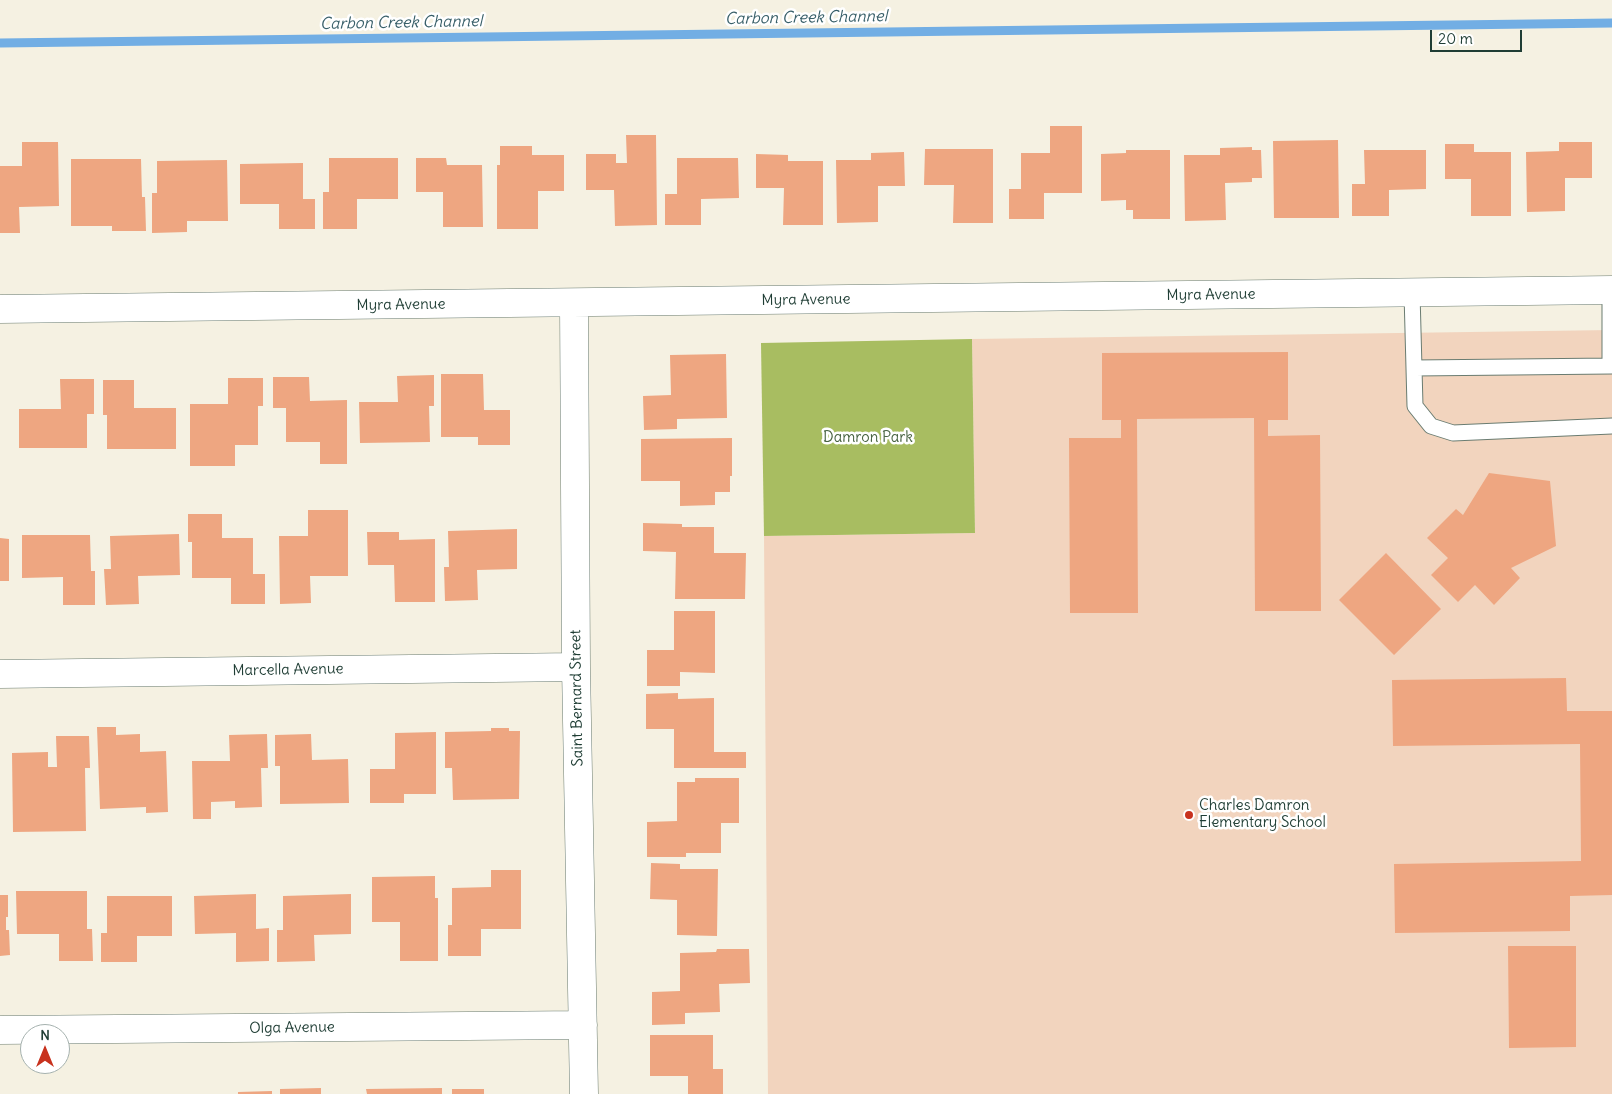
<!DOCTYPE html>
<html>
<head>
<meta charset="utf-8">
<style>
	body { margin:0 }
	#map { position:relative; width:1612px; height:1094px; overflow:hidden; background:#f5f1e2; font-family:Delius,sans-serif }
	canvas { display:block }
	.north { position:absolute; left:20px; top:1024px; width:50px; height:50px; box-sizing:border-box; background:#fff; border:1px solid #a5b1ae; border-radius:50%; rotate:0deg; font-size:14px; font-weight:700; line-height:20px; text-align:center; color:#1f3d34 }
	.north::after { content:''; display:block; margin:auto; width:18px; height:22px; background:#c8321e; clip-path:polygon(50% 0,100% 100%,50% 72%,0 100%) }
	.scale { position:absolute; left:1430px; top:30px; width:92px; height:22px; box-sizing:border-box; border:2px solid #1f3d34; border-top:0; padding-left:6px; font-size:15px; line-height:18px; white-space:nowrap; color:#1f3d34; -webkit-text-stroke:4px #fff; paint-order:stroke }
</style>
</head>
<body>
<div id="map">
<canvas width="1612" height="1094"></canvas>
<div class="north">N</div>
<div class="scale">20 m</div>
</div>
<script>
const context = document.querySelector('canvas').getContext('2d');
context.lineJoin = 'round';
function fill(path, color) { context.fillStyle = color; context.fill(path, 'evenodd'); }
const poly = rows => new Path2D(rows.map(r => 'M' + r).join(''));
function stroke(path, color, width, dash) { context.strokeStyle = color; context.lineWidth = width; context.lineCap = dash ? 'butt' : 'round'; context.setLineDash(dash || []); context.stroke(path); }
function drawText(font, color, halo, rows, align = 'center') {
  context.font = font + ' Delius,sans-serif'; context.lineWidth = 5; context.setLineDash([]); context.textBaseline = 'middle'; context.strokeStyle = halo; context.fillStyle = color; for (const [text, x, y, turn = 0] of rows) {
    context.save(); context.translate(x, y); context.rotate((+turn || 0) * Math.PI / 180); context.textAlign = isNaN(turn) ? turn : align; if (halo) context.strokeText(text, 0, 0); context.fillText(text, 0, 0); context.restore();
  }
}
fill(poly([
	[1612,330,1612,1094,768,1094,764,536,975,533,972,339]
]), '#f2d4be');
fill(poly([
	[972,339,975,533,764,536,761,343]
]), '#a8bd61');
stroke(poly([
	[0,43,1612,23]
]), '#72aee4', 9);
fill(poly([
	[1050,126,1082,126,1082,193,1044,193,1044,219,1009,219,1009,189,1021,189,1021,153,1050,153],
	[626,135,656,135,657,225,615,226,614,190,586,190,586,154,616,154,616,163,627,163],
	[1338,140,1339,218,1274,218,1273,141],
	[22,142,58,142,59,206,19,207,20,233,0,233,0,166,22,166],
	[1559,142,1592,142,1592,178,1565,178,1565,211,1527,212,1526,152,1559,151],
	[1445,144,1474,144,1474,152,1511,152,1511,216,1471,216,1471,179,1445,179],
	[500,146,532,146,532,155,564,155,564,191,538,191,538,229,497,229,497,165,500,165],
	[1252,147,1252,150,1261,150,1262,178,1252,178,1252,182,1225,183,1226,220,1185,221,1184,155,1220,155,1220,148],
	[925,149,993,149,993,223,953,223,954,185,924,185],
	[1126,150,1170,150,1170,219,1133,219,1133,210,1126,210,1126,200,1101,201,1101,154,1126,153],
	[1364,150,1426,150,1426,189,1389,190,1389,216,1352,216,1352,184,1365,184],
	[904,152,905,186,878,186,878,222,837,223,836,160,871,160,871,153],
	[756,154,788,155,788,161,823,161,823,225,783,225,784,188,756,188],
	[329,158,398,158,398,199,357,199,357,229,323,229,323,192,329,192],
	[416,158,446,158,447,165,482,165,483,227,443,227,443,192,416,192],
	[677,158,738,158,739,198,701,199,701,225,665,225,665,194,677,194],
	[71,159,141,159,142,197,145,197,146,231,112,231,112,226,71,226],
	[227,160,228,221,187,221,187,232,152,233,152,193,157,193,157,161],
	[303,163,303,199,315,199,315,229,279,229,279,204,240,204,240,164],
	[1288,352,1288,420,1268,420,1268,436,1320,435,1321,611,1255,611,1254,418,1137,419,1138,613,1070,613,1069,438,1121,438,1121,420,1102,420,1102,353],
	[726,354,727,418,677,419,677,429,644,430,643,396,671,395,670,355],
	[441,374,483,374,484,410,510,410,510,445,478,445,478,437,441,437],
	[434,375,434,406,429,406,430,442,360,443,359,402,398,402,397,376],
	[273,377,309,377,310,401,347,400,347,464,320,464,320,442,286,442,286,408,273,408],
	[228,378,263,378,263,406,258,406,258,445,235,445,235,466,190,466,190,404,228,404],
	[60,379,94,379,94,414,87,414,87,448,19,448,19,409,61,409],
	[103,380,134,380,134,408,176,408,176,449,107,449,107,415,103,415],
	[732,438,732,476,730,476,730,492,715,492,715,505,680,506,680,481,641,481,641,439],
	[1489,473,1550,481,1556,546,1511,568,1520,578,1494,605,1475,585,1458,602,1431,575,1448,558,1427,538,1456,509,1463,515],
	[308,510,348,510,348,576,310,576,311,603,280,604,279,536,308,536],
	[188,514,222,514,222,538,253,538,253,574,265,574,265,604,231,604,231,578,192,578,192,542,188,542],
	[643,523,682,524,682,527,714,527,714,553,746,553,745,599,675,599,676,552,643,551],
	[517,529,517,569,477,570,478,600,445,601,444,567,449,567,448,531],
	[367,532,399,532,399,540,435,539,435,602,395,602,394,565,368,565],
	[179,534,180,575,138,576,139,604,106,605,104,569,111,569,110,536],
	[22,535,90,535,91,571,95,571,95,605,63,605,63,577,22,578],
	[0,538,9,539,9,581,0,581],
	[1386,553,1441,609,1394,655,1339,600],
	[674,611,715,611,715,673,680,672,680,686,647,686,647,650,674,650],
	[1566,678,1567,711,1612,711,1612,895,1570,896,1570,931,1395,933,1394,864,1581,861,1580,744,1393,746,1392,680],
	[678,693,678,699,714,698,714,752,746,752,746,768,674,768,674,729,646,729,646,694],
	[97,727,116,727,116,735,140,734,140,752,166,751,168,812,146,813,146,807,100,809],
	[491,728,509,728,509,731,520,731,519,799,453,800,452,768,445,768,445,732,491,731],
	[436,732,436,794,404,794,404,803,370,803,370,769,395,769,395,733],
	[267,734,268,768,261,768,262,807,235,808,235,801,211,802,211,819,193,819,192,761,230,761,229,735],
	[311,734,312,760,348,759,349,803,280,804,280,766,275,766,275,735],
	[56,736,89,736,90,768,85,768,86,831,13,832,12,753,48,752,48,767,57,767],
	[695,778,739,778,739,823,721,823,721,853,686,853,686,857,647,857,647,822,677,821,677,782,695,782],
	[651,863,680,864,680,869,718,869,717,936,677,935,677,900,650,899],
	[491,870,521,870,521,929,481,929,481,956,448,956,448,925,452,925,452,888,491,887],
	[435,876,435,898,438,898,438,961,400,961,400,922,372,922,372,877],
	[16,891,87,891,87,929,92,929,93,961,59,961,59,934,17,934],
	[256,894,256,929,269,928,269,961,236,962,236,933,195,934,194,896],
	[351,894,351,934,314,935,315,961,277,962,277,930,283,930,283,896],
	[0,895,8,895,8,917,6,917,6,930,9,930,10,955,0,956],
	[107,896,172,896,172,936,137,936,137,962,101,962,101,933,107,933],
	[1508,946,1576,946,1576,1047,1509,1048],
	[717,949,749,949,750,983,719,984,720,1012,685,1013,685,1024,652,1025,652,992,680,991,680,953,716,952],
	[650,1035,713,1035,713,1069,723,1069,723,1094,688,1094,688,1076,650,1076],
	[321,1088,321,1094,280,1094,280,1089],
	[442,1088,442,1094,367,1094,366,1089],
	[452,1089,484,1089,484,1094,452,1094],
	[272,1091,272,1094,238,1094,238,1092]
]), '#eea681');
const service = poly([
	[1610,290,1610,365],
	[1412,293,1415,406,1431,426,1453,433,1612,426],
	[1414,368,1612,366]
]);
const minor = poly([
	[574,303,576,667,584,1094],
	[0,309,1612,290],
	[0,674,576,667],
	[0,1030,583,1025]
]);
stroke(service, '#6a7c71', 17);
stroke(minor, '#6a7c71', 29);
stroke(service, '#fff', 15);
stroke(minor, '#fff', 28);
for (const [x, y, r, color] of [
	[1189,815,5,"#c8321e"]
]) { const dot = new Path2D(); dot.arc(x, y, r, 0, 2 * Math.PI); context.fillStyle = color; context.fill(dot); stroke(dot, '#fff', 2); }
drawText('15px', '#1f3d34', '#fff', [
	["Myra Avenue",1211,295,-1],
	["Myra Avenue",806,300,-1],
	["Myra Avenue",401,305,-1],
	["Marcella Avenue",288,670,-1],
	["Saint Bernard Street",577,698,-91],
	["Olga Avenue",292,1028,-1]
]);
drawText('15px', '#486342', '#fff', [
	["Damron Park",868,438]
]);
drawText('15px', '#1f3d34', '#fff', [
	["Charles Damron",1199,806],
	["Elementary School",1199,823]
], 'left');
drawText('italic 16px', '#385f69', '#fff', [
	["Carbon Creek Channel",806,18,-1],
	["Carbon Creek Channel",401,23,-1]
]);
</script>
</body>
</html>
